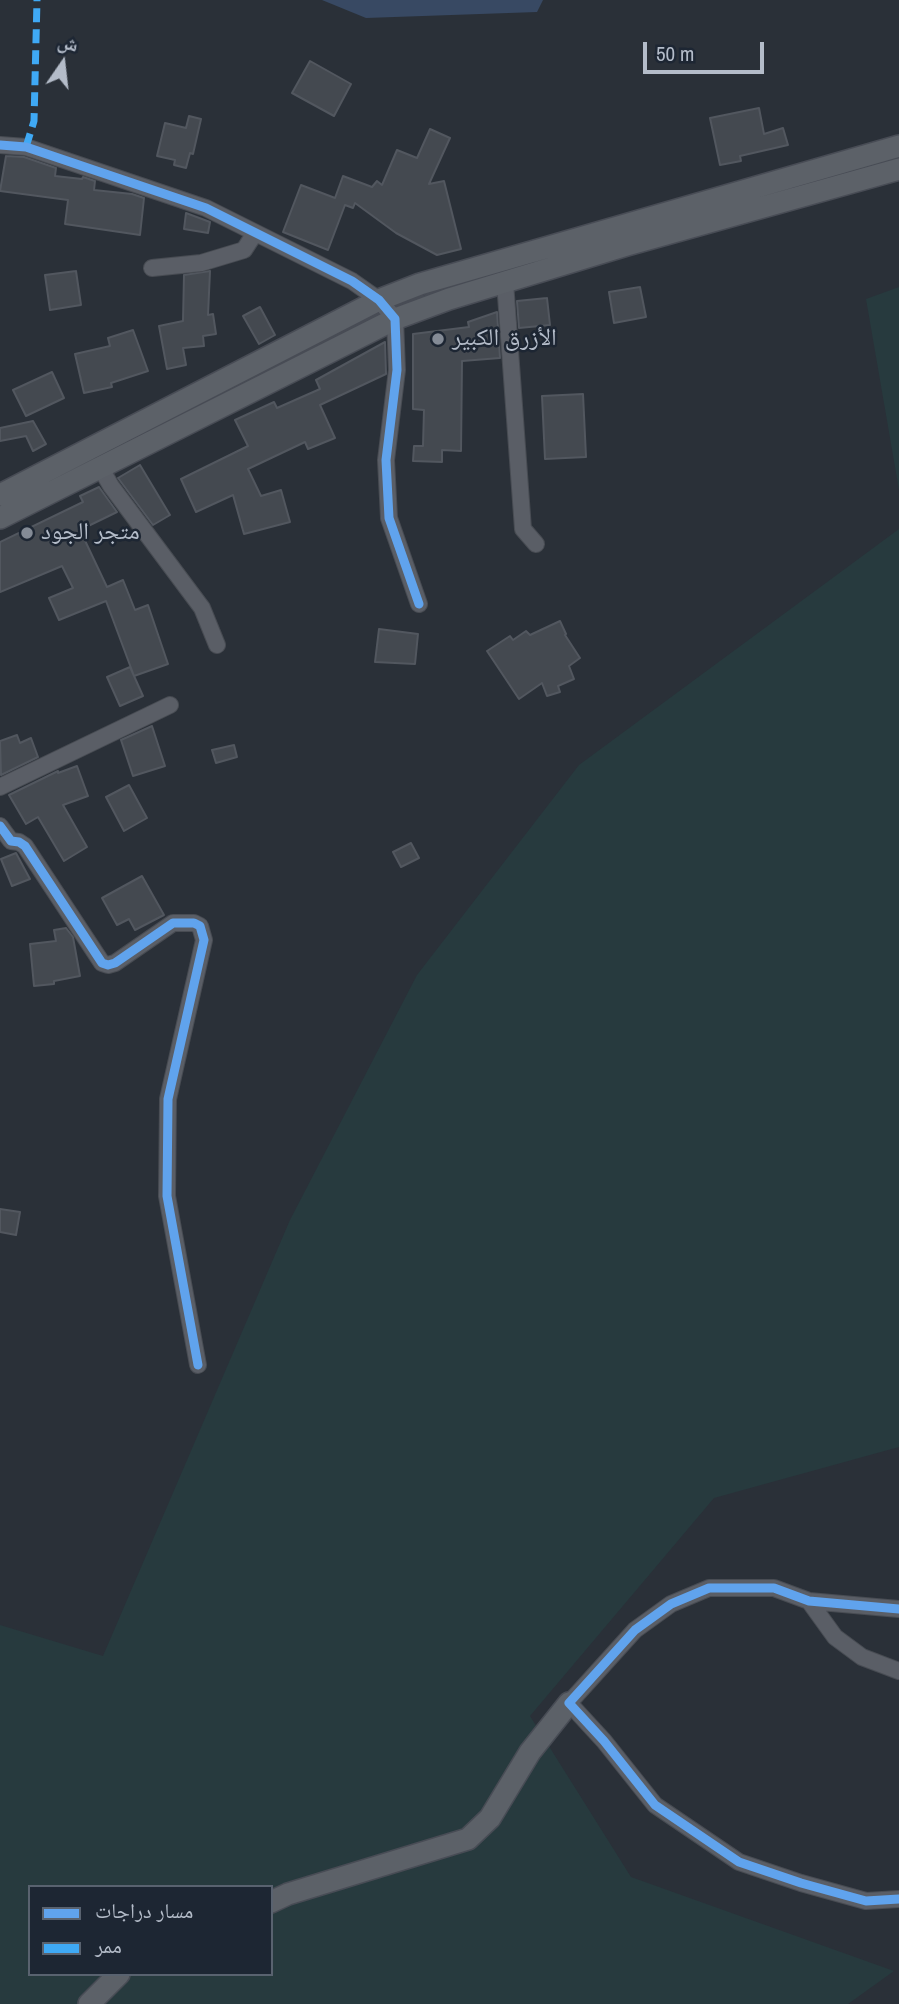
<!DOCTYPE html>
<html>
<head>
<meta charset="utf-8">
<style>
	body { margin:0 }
	#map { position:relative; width:899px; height:2004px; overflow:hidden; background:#2a3038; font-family:"Archivo Narrow","Noto Naskh Arabic",sans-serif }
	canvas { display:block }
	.legend { position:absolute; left:28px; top:1885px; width:245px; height:91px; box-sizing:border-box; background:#1d2633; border:2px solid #59626f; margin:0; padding:9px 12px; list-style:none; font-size:21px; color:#b4bcc9 }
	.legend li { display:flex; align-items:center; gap:14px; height:35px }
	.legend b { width:35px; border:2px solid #59626f }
	.north { position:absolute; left:28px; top:28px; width:70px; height:70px; -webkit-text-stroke:5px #1d2633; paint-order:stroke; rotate:14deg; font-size:19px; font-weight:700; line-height:28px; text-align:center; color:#b4bcc9 }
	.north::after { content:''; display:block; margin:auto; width:24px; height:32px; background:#b4bcc9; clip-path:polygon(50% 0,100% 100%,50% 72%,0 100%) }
	.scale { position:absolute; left:643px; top:42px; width:121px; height:32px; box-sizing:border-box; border:4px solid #b4bcc9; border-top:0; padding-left:9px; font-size:21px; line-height:24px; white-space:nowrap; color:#b4bcc9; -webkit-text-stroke:5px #1d2633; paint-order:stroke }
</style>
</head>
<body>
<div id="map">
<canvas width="899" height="2004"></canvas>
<ul class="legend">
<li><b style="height:9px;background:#60a3ed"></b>مسار دراجات</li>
<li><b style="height:9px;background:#3fa9f5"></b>ممر</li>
</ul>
<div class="north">ش</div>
<div class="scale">50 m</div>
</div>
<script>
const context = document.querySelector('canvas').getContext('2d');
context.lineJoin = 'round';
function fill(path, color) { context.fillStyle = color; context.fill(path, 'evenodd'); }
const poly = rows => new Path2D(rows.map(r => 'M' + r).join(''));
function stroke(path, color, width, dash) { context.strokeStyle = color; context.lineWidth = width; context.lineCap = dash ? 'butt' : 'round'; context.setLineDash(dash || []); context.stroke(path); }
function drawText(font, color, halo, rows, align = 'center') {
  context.font = font + ' "Archivo Narrow","Noto Naskh Arabic",sans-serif'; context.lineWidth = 5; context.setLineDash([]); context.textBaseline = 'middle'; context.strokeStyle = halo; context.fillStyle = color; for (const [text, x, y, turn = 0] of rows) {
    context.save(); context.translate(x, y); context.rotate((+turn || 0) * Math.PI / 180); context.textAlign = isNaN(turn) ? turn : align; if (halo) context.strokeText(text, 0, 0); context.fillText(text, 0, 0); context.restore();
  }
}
fill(poly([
	[899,287,899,490,866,299],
	[899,529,899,1447,714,1498,530,1716,631,1877,894,1971,848,2004,0,2004,0,1625,103,1656,290,1220,417,975,579,765],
	[30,1887,271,1887,271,1974,30,1974]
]), '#273a3e');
fill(poly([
	[322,0,543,0,537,12,366,18]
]), '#384963');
const building = poly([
	[310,61,351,84,334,116,292,93,310,61],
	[759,108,764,134,783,128,788,145,740,156,741,161,720,165,710,118,759,108],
	[189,116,201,119,193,154,190,153,186,168,174,165,175,160,157,156,165,123,186,128,189,116],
	[430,129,450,138,429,184,444,181,461,249,437,255,396,233,355,203,353,208,345,205,328,250,283,232,301,185,335,198,343,176,372,187,377,181,382,185,397,150,417,158,430,129],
	[6,156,24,157,56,168,55,176,82,179,83,177,95,181,94,190,132,194,144,198,140,235,65,224,68,200,0,191,6,156],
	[186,213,210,222,208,233,184,229,186,213],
	[76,271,81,305,50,310,45,275,76,271],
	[210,271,208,315,213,314,216,334,203,336,204,346,183,348,186,365,167,369,159,326,183,321,184,275,210,271],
	[640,287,646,317,614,323,609,292,640,287],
	[547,298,550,325,519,328,517,301,547,298],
	[260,307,275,335,259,344,243,316,260,307],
	[497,312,500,358,462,361,461,451,442,450,442,462,413,461,414,446,423,446,424,410,413,409,413,334,469,327,468,322,497,312],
	[133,330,148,371,111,383,112,387,84,393,75,354,110,346,108,338,133,330],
	[385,342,386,374,320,405,335,438,308,449,305,442,248,469,261,496,281,490,290,522,244,534,233,495,196,512,181,479,248,446,235,420,274,402,277,408,320,389,316,380,385,342],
	[52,372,64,398,26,416,13,390,52,372],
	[583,394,586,457,545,459,542,396,583,394],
	[33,421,46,444,33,451,26,436,0,441,0,428,33,421],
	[140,465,170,515,153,525,118,478,140,465],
	[99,487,117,512,80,530,107,587,123,580,135,610,148,605,168,664,134,676,106,601,59,620,49,598,73,588,62,566,0,592,0,542,83,502,80,496,99,487],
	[560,621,566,634,565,635,580,658,569,666,574,679,558,686,560,692,547,696,542,683,519,699,487,651,510,636,513,640,526,631,530,635,560,621],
	[379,629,418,634,415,664,375,662,379,629],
	[130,667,143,696,120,706,107,677,130,667],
	[152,726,165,766,133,776,121,740,152,726],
	[17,735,20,743,31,738,38,757,1,775,0,741,17,735],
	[234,745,237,757,216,763,212,750,234,745],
	[77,766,88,796,63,805,87,847,64,861,38,817,26,824,9,795,58,771,58,773,77,766],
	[129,785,147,818,124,831,106,797,129,785],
	[411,843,419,858,401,867,393,852,411,843],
	[16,853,30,879,12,886,1,859,16,853],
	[142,876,164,915,135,930,129,919,117,925,102,898,142,876],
	[66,928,73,937,80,976,54,981,54,984,34,986,30,944,56,941,54,930,66,928],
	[0,1209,20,1212,16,1235,0,1232,0,1209]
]);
fill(building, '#444950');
stroke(building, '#52575f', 2);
const minor = poly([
	[0,145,26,147,206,208,352,281,379,300,395,319,397,370,386,460,389,518,419,604],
	[152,268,201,263,244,250,255,233],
	[505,282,523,529,536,544],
	[100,467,111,486,202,608,217,645],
	[0,787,170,705],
	[0,826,11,841,19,842,25,846,102,963,108,965,115,963,173,923,194,923,200,926,204,940,168,1099,167,1196,198,1365],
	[809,1601,835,1637,862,1657,899,1671],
	[899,1609,809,1601,774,1588,709,1588,671,1604,635,1630,569,1703,604,1741,655,1805,739,1862,801,1883,866,1901,899,1899]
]);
const major = poly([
	[0,495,379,300,420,284,899,146],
	[0,518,395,319,449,299,627,245,899,169],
	[271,1902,288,1894,468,1839,490,1818,530,1752,569,1703],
	[89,2004,119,1974]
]);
stroke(minor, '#484c53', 18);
stroke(major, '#484c55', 24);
stroke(minor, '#5a5e66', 16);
stroke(major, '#5c6168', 21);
stroke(poly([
	[26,147,34,121,37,0]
]), '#3fa9f5', 7, [14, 7]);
stroke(poly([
	[0,145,26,147,206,208,352,281,379,300,395,319,397,370,386,460,389,518,419,604],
	[0,826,11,841,19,842,25,846,102,963,108,965,115,963,173,923,194,923,200,926,204,940,168,1099,167,1196,198,1365],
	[899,1609,809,1601,774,1588,709,1588,671,1604,635,1630,569,1703,604,1741,655,1805,739,1862,801,1883,866,1901,899,1899]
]), '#60a3ed', 9);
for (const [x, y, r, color] of [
	[438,339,7,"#848b96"],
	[27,533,7,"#848b96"]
]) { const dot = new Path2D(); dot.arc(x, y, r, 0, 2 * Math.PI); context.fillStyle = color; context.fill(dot); stroke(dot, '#1d2633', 2.5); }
drawText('24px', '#b4bcc9', '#1d2633', [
	["الأزرق الكبير",452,339],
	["متجر الجود",41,533]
], 'left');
</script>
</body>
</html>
